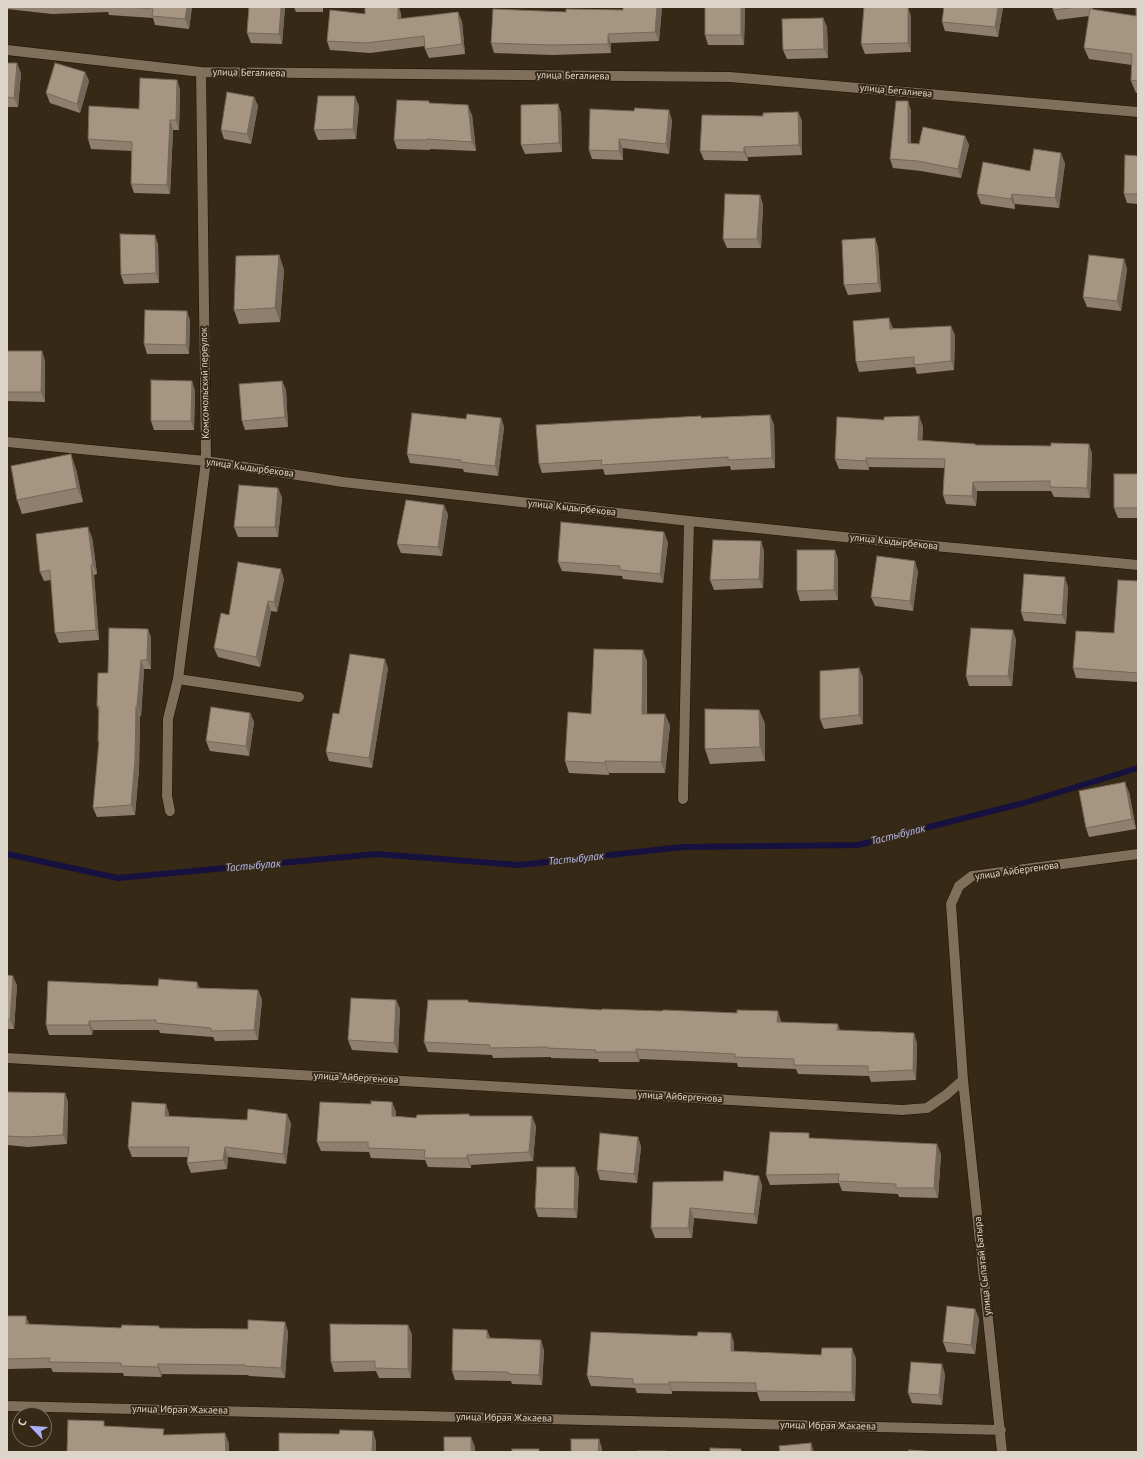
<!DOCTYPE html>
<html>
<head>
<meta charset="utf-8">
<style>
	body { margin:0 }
	#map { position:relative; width:1145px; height:1459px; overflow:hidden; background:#362916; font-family:"PT Sans",sans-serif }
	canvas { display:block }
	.frame { position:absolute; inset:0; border:8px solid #ded5ca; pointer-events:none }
	.north { position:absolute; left:12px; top:1407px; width:40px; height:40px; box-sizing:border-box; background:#362916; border:1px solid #796e5e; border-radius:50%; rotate:295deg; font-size:11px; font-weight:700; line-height:16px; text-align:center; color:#ded5ca }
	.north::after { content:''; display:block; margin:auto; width:14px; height:18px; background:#adaffb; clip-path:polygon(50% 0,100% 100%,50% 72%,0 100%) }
</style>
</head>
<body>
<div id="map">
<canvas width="1145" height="1459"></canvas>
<div class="frame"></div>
<div class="north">С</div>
</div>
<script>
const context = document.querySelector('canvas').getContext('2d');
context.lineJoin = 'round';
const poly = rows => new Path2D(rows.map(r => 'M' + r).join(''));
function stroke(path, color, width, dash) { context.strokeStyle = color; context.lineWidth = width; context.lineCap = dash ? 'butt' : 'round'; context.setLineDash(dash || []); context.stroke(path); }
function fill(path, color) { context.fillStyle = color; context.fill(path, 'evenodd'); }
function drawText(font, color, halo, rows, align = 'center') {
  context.font = font + ' "PT Sans",sans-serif'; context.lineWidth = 4; context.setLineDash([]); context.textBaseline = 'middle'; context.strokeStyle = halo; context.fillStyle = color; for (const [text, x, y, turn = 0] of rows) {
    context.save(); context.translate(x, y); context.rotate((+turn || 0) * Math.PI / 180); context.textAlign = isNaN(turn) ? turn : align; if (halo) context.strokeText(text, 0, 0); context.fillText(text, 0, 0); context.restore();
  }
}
stroke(poly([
	[7,854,118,878,377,854,519,865,683,847,858,845,1024,803,1138,768]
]), '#17113f', 6);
const minor = poly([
	[7,50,201,72,730,77,1138,112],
	[7,442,206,461,343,482,689,521,902,543,1138,565],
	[178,679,299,697],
	[683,799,689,521],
	[170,811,167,796,168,719,178,679,206,461,201,72],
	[7,1058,902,1110,927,1108,946,1095,963,1080,951,904,959,886,972,876,1138,854],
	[963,1080,1002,1452],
	[7,1406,1001,1430]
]);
stroke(minor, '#1d1102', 11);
stroke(minor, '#7f6f5b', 10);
fill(poly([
	[7,7,192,7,189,29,155,25,153,18,109,15,108,12,52,14,7,9],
	[249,7,285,7,282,44,251,43,247,33],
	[294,7,323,7,323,12,296,12],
	[662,7,659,41,611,43,611,53,553,55,494,53,491,43,566,12,623,10],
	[745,7,744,45,708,45,705,35],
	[944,7,1003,7,998,37,945,31,942,22],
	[1053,7,1093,7,1093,10,1136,16,1138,7,1138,92,1136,93,1131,81,1132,65,1089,59,1084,48,1089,16,1057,20,1053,10],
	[458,12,462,22,465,54,429,58,425,49,425,46,370,53,330,50,327,41,365,14,401,13,401,19],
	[911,16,911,52,865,54,861,44],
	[823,18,827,27,828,58,787,59,783,50],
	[7,63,21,73,18,107,7,107],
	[85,72,89,81,80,113,50,103,46,93],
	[177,80,180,90,179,130,173,130,170,194,134,193,131,184,132,151,91,149,88,139,139,109],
	[254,97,258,106,251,144,224,139,221,130],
	[908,101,911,111,911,143,919,144,965,136,969,145,961,178,921,171,893,168,890,159],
	[430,103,472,115,476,151,430,149,430,150,397,149,394,140],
	[558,104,561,113,562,152,525,154,521,145],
	[359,106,356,139,318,140,314,130],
	[798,112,802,121,802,155,748,157,748,161,704,160,700,151,763,116],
	[672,120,669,154,623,148,623,160,592,159,589,150],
	[1138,156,1138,204,1127,203,1124,194],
	[1065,163,1059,208,1015,204,1015,209,981,204,977,194,1030,171],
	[760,195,763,205,761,248,727,248,723,239],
	[155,235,158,245,159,283,124,284,121,275],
	[875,238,878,248,881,292,848,295,844,285],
	[279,255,284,270,280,322,239,324,234,310],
	[1124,259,1127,269,1121,311,1087,307,1083,297],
	[190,320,189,354,147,354,144,344],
	[893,328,955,335,954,370,917,374,915,367,859,372,856,362],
	[7,351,45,360,45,402,7,401],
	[282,381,286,390,288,427,245,430,242,421],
	[195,390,194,430,154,430,151,421],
	[770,415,774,425,775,468,731,470,730,466,605,475,603,469,542,473,539,464,701,418],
	[501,418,504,427,498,476,464,472,463,469,410,463,407,454,466,419],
	[923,426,922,441,975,444,976,445,1051,446,1089,444,1092,454,1090,498,1054,497,1051,491,977,491,976,506,946,504,943,495,945,468,869,467,869,470,839,469,835,459],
	[76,469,83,502,22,514,17,500],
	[1138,474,1138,518,1118,518,1114,508],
	[278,488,282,498,278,537,238,537,234,527],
	[448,514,442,556,401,553,397,544],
	[92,537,97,574,94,575,99,640,59,643,55,633,51,580,44,581,40,572],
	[761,541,764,551,763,588,714,590,710,580],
	[668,542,663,583,623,579,622,576,562,571,558,562],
	[835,550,838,560,838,600,800,601,797,591],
	[918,571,913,611,875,606,871,597],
	[284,579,277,612,271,611,260,667,218,657,214,648,229,615],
	[1138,581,1138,682,1076,678,1073,668,1114,633],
	[1068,587,1066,624,1024,621,1021,612],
	[148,629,151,638,151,669,144,669,141,716,140,716,139,769,135,815,97,817,93,808,99,744,98,741,99,712,97,706,108,673],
	[1016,639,1012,686,969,686,966,676],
	[647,661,647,714,670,725,665,773,609,773,609,775,569,773,565,761,591,714],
	[388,668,372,768,329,761,326,752],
	[859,668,863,678,863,724,824,729,820,719],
	[759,710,765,724,765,761,710,764,705,749],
	[250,713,254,722,249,756,210,751,206,741],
	[1129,792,1136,829,1089,837,1086,828],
	[7,975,17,985,14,1029,7,1029],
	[200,988,258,990,262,1000,258,1040,215,1041,213,1037,160,1033,159,1030,93,1030,92,1035,49,1035,46,1025],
	[396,1000,400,1009,398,1053,352,1050,348,1040],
	[469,1003,781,1021,781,1023,840,1030,917,1043,916,1080,871,1082,869,1076,798,1074,796,1069,738,1067,737,1063,640,1059,639,1062,599,1062,598,1059,551,1058,551,1057,493,1058,492,1055,428,1052,424,1042],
	[7,1092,65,1093,68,1102,67,1144,28,1147,7,1145],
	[392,1102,396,1112,396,1116,416,1118,469,1114,470,1116,536,1126,533,1161,471,1165,471,1168,428,1167,425,1160,371,1158,369,1152,321,1151,317,1142,371,1104],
	[169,1113,169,1116,291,1123,286,1164,228,1157,227,1169,191,1173,187,1163,188,1157,132,1157,128,1147],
	[638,1137,641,1147,637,1183,600,1180,597,1170],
	[811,1138,941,1154,938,1198,899,1197,898,1194,842,1191,839,1183,770,1185,766,1175],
	[759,1176,762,1186,757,1224,694,1218,692,1238,655,1238,651,1228,723,1181],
	[579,1177,577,1218,538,1217,535,1208],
	[975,1309,979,1319,975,1354,947,1352,943,1342],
	[7,1316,29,1324,121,1328,248,1329,285,1322,288,1332,285,1378,249,1376,248,1375,162,1374,161,1377,124,1376,123,1373,53,1372,51,1368,7,1369],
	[412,1334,411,1378,379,1378,376,1371,334,1372,331,1362],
	[490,1338,544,1350,542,1385,512,1384,511,1381,455,1380,452,1371],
	[734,1342,734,1351,856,1358,855,1401,760,1401,757,1392,672,1391,672,1394,637,1393,635,1388,591,1386,587,1376],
	[945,1374,942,1405,912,1403,908,1393]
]), '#8f806e');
fill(poly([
	[187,7,192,7,189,29,185,19],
	[281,7,285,7,282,44,279,34],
	[398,7,399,7,401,13,402,29,398,19],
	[657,7,662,7,659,41,655,32],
	[741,7,745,7,744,45,741,35],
	[908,7,911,16,911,52,908,43],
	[998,7,1003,7,998,37,995,27],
	[1091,7,1093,7,1094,15],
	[458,12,462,22,465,54,462,44],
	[823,18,827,27,828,58,824,49],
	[608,34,611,43,611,53,608,44],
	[17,63,21,73,18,107,14,98],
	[85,72,89,81,80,113,77,104],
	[177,80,180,90,179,130,176,120],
	[355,96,359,106,356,139,353,129],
	[254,97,258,106,251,144,247,134],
	[908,101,911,111,911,152,908,143],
	[558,104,561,113,562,152,559,143],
	[468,105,472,115,476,151,472,142],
	[669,110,672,120,669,154,666,144],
	[798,112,802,121,802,155,799,145],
	[170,120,173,130,170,194,167,185],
	[965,136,969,145,961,178,958,169],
	[619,139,623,148,623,160,619,151],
	[744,147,748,157,748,161,744,152],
	[1061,153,1065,163,1059,208,1055,198],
	[1012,194,1015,204,1015,209,1011,199],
	[760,195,763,205,761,248,757,239],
	[155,235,158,245,159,283,156,273],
	[875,238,878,248,881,292,878,283],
	[279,255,284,270,280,322,275,308],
	[1124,259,1127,269,1121,311,1117,301],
	[187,311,190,320,189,354,186,345],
	[889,318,893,328,893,338,890,329],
	[951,326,955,335,954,370,951,361],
	[42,351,45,360,45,402,41,392],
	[192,381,195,390,194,430,191,421],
	[282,381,286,390,288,427,285,417],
	[770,415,774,425,775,468,772,458],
	[919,416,923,426,922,450,918,440],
	[501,418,504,427,498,476,495,466],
	[1089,444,1092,454,1090,498,1087,488],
	[71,454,76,469,83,502,77,488],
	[866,458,869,467,869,470,866,461],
	[973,482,977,491,976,506,972,496],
	[278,488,282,498,278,537,275,527],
	[444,505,448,514,442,556,438,547],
	[88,527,92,537,97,574,93,565],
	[664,532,668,542,663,583,660,574],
	[761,541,764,551,763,588,759,579],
	[835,550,838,560,838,600,834,590],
	[915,561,918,571,913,611,910,601],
	[91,565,94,575,99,640,96,630],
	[281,569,284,579,277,612,274,602],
	[1065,577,1068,587,1066,624,1062,615],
	[268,601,271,611,260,667,256,657],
	[148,629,151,638,151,669,147,660],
	[1013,630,1016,639,1012,686,1008,676],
	[643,650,647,661,646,725,642,714],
	[385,659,388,668,372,768,369,758],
	[141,660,144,669,141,716,137,706],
	[859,668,863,678,863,724,859,715],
	[136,706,140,716,139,769,135,815,131,805],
	[759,710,765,724,765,761,760,747],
	[250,713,254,722,249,756,246,746],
	[665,714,670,725,665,773,661,762],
	[605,761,609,773,609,775,605,763],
	[1125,782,1129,792,1136,829,1132,819],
	[13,976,17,985,14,1029,10,1020],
	[197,982,201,991,197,988],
	[258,990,262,1000,258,1040,254,1030],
	[396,1000,400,1009,398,1053,394,1043],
	[778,1011,781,1021,781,1032,777,1022],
	[89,1021,93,1030,92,1035,89,1025],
	[838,1024,841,1033,837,1030],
	[914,1033,917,1043,916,1080,913,1070],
	[636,1049,640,1059,639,1062,636,1052],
	[65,1093,68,1102,67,1144,63,1135],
	[392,1102,396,1112,395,1126,392,1116],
	[166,1104,169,1113,169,1126,165,1116],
	[287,1114,291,1123,286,1164,283,1154],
	[532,1116,536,1126,533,1161,529,1152],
	[638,1137,641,1147,637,1183,634,1174],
	[937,1144,941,1154,938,1198,934,1188],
	[225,1147,228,1157,227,1169,223,1160],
	[467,1155,471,1165,471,1168,467,1158],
	[575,1167,579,1177,577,1218,574,1209],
	[759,1176,762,1186,757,1224,754,1214],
	[690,1208,694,1218,692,1238,688,1228],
	[975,1309,979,1319,975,1354,971,1345],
	[26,1316,30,1326,26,1324],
	[285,1322,288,1332,285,1378,281,1368],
	[408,1325,412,1334,411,1378,408,1369],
	[487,1330,491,1339,487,1338],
	[731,1333,734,1342,734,1361,731,1351],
	[541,1340,544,1350,542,1385,539,1375],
	[852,1348,856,1358,855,1401,852,1392],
	[158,1364,162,1374,161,1377,158,1367],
	[942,1364,945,1374,942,1405,939,1395],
	[669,1382,672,1391,672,1394,669,1384],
	[373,1431,376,1441,376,1452,372,1452],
	[225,1433,229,1443,229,1452,226,1452],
	[471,1437,475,1447,475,1452,471,1452],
	[599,1439,602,1448,602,1452,598,1452],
	[811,1443,814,1452,811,1452]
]), '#74685a');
const building = poly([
	[128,7,187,7,185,19,152,16,153,9,128,7],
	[249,7,281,7,279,34,247,33,249,7],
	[365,7,398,7,398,19,458,12,462,44,425,49,424,36,366,43,327,41,330,10,365,14,365,7],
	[623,7,657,7,655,32,608,34,608,44,550,45,491,43,493,9,566,12,566,9,623,10,623,7],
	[705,7,741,7,741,35,705,35,705,7],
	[864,7,908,7,908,43,861,44,864,7],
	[944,7,998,7,995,27,942,22,944,7],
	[1053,7,1079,7,1053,10,1053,7],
	[1136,7,1138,7,1138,80,1131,81,1132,54,1084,48,1090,9,1136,16,1136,7],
	[823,18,824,49,783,50,782,19,823,18],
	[7,63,17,63,14,98,7,97,7,63],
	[55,63,85,72,77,104,46,93,55,63],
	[140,78,177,80,176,120,170,120,167,185,131,184,132,142,88,139,89,106,139,109,140,78],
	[227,92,254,97,247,134,221,130,227,92],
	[318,96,355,96,353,129,314,130,318,96],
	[397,100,429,101,429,103,468,105,472,142,427,139,427,140,394,140,397,100],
	[896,101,908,101,908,143,919,144,923,127,965,136,958,169,918,161,890,159,896,101],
	[558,104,559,143,521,145,521,105,558,104],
	[635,108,669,110,666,144,619,139,619,151,589,150,590,109,634,111,635,108],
	[798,112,799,145,744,147,744,152,700,151,702,115,763,116,763,113,798,112],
	[1034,149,1061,153,1055,198,1012,194,1011,199,977,194,983,162,1030,171,1034,149],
	[1125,155,1138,156,1138,194,1124,194,1125,155],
	[725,194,760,195,757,239,723,239,725,194],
	[120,234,155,235,156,273,121,275,120,234],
	[875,238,878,283,844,285,842,240,875,238],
	[279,255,275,308,234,310,236,256,279,255],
	[1089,255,1124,259,1117,301,1083,297,1089,255],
	[145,310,187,311,186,345,144,344,145,310],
	[889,318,890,329,951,326,951,361,914,365,914,357,856,362,853,321,889,318],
	[7,351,42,351,41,392,7,392,7,351],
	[151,380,192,381,191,421,151,421,151,380],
	[282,381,285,417,242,421,239,384,282,381],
	[412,413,466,419,467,414,501,418,495,466,460,462,461,460,407,454,412,413],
	[770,415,772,458,728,460,728,457,601,465,602,460,539,464,536,425,701,416,701,418,770,415],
	[919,416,918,440,975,444,975,445,1051,446,1051,443,1089,444,1087,488,1050,487,1050,481,973,482,972,496,943,495,945,459,866,458,866,461,835,459,837,417,884,420,884,417,919,416],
	[71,454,77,488,17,500,11,466,71,454],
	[1114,474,1138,474,1138,508,1114,508,1114,474],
	[239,485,278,488,275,527,234,527,239,485],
	[406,500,444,505,438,547,397,544,406,500],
	[561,522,664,532,660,574,620,570,620,566,558,562,561,522],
	[88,527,93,565,91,565,96,630,55,633,50,570,40,572,36,534,88,527],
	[713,540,761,541,759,579,710,580,713,540],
	[797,550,835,550,834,590,797,591,797,550],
	[877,556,915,561,910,601,871,597,877,556],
	[238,562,281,569,274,602,268,601,256,657,214,648,221,613,229,615,238,562],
	[1024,574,1065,577,1062,615,1021,612,1024,574],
	[1118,580,1138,581,1138,673,1073,668,1076,631,1114,633,1118,580],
	[109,628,148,629,147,660,141,660,137,706,136,706,135,760,131,805,93,808,99,741,98,741,99,706,97,706,98,673,108,673,109,628],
	[971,628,1013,630,1008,676,966,676,971,628],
	[594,649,643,650,642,714,665,714,661,762,605,761,605,763,565,761,568,712,591,714,594,649],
	[350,654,385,659,369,758,326,752,333,713,339,714,350,654],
	[859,668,859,715,820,719,820,671,859,668],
	[211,707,250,713,246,746,206,741,211,707],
	[705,709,759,710,760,747,705,749,705,709],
	[1125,782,1132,819,1086,828,1079,791,1125,782],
	[7,975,13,976,10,1020,7,1020,7,975],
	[159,979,197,982,197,988,258,990,254,1030,211,1031,211,1028,156,1023,156,1020,89,1021,89,1025,46,1025,48,981,158,986,159,979],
	[351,998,396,1000,394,1043,348,1040,351,998],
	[428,1000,468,1000,468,1002,602,1010,602,1009,662,1011,663,1010,737,1013,737,1010,778,1011,777,1022,838,1024,837,1030,914,1033,913,1070,868,1072,868,1066,794,1065,794,1059,735,1057,735,1054,636,1049,636,1052,595,1052,596,1050,547,1048,548,1047,490,1048,490,1045,424,1042,428,1000],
	[7,1092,65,1093,63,1135,25,1137,7,1136,7,1092],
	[371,1101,392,1102,392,1116,416,1118,417,1115,469,1114,469,1116,532,1116,529,1152,467,1155,467,1158,424,1158,425,1150,368,1148,368,1142,317,1142,320,1102,371,1104,371,1101],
	[132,1102,166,1104,165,1116,247,1120,248,1109,287,1114,283,1154,225,1147,223,1160,187,1163,189,1147,128,1147,132,1102],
	[770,1132,809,1133,809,1138,937,1144,934,1188,896,1188,896,1184,838,1181,839,1174,766,1175,770,1132],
	[600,1133,638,1137,634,1174,597,1170,600,1133],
	[537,1167,575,1167,574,1209,535,1208,537,1167],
	[724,1171,759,1176,754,1214,690,1208,688,1228,651,1228,653,1182,723,1181,724,1171],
	[947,1306,975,1309,971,1345,943,1342,947,1306],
	[7,1316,26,1316,26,1324,121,1328,122,1325,159,1326,159,1328,248,1329,248,1320,285,1322,281,1368,245,1366,245,1365,158,1364,158,1367,121,1366,121,1363,49,1362,50,1358,7,1359,7,1316],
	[330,1324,408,1325,408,1369,375,1368,375,1361,331,1362,330,1324],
	[453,1329,487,1330,487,1338,541,1340,539,1375,508,1374,508,1372,452,1371,453,1329],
	[591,1332,697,1336,698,1332,731,1333,731,1351,821,1355,822,1348,852,1348,852,1392,756,1391,756,1383,669,1382,669,1384,633,1384,633,1379,587,1376,591,1332],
	[911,1362,942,1364,939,1395,908,1393,911,1362],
	[68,1420,104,1421,104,1426,164,1429,163,1435,225,1433,226,1452,67,1452,68,1420],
	[340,1430,373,1431,372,1452,279,1452,279,1433,339,1434,340,1430],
	[444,1437,471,1437,471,1452,444,1452,444,1437],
	[571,1439,599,1439,598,1452,571,1452,571,1439],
	[811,1443,811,1452,780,1452,779,1446,811,1443],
	[710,1448,741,1449,741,1452,710,1452,710,1448],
	[512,1449,539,1449,539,1452,512,1452,512,1449],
	[909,1450,937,1452,909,1452,909,1450],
	[638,1451,666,1451,666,1452,638,1452,638,1451]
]);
fill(building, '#a69580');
stroke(building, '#74685a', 1);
drawText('10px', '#ded5ca', '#362916', [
	["улица Бегалиева",249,73,1],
	["улица Бегалиева",573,76,1],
	["улица Бегалиева",896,91,5],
	["Комсомольский переулок",205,383,-91],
	["улица Кыдырбекова",250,468,8],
	["улица Кыдырбекова",572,508,6],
	["улица Кыдырбекова",894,542,6],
	["улица Айбергенова",1017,871,-8],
	["улица Айбергенова",356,1078,3],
	["улица Айбергенова",680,1097,3],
	["улица Сыпатай Батыра",983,1266,-96],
	["улица Ибрая Жакаева",180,1410,1],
	["улица Ибрая Жакаева",504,1418,1],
	["улица Ибрая Жакаева",828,1426,1]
]);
drawText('italic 11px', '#b7bafb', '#362916', [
	["Тастыбулак",898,835,-14],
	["Тастыбулак",576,859,-6],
	["Тастыбулак",253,866,-5]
]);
</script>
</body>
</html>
